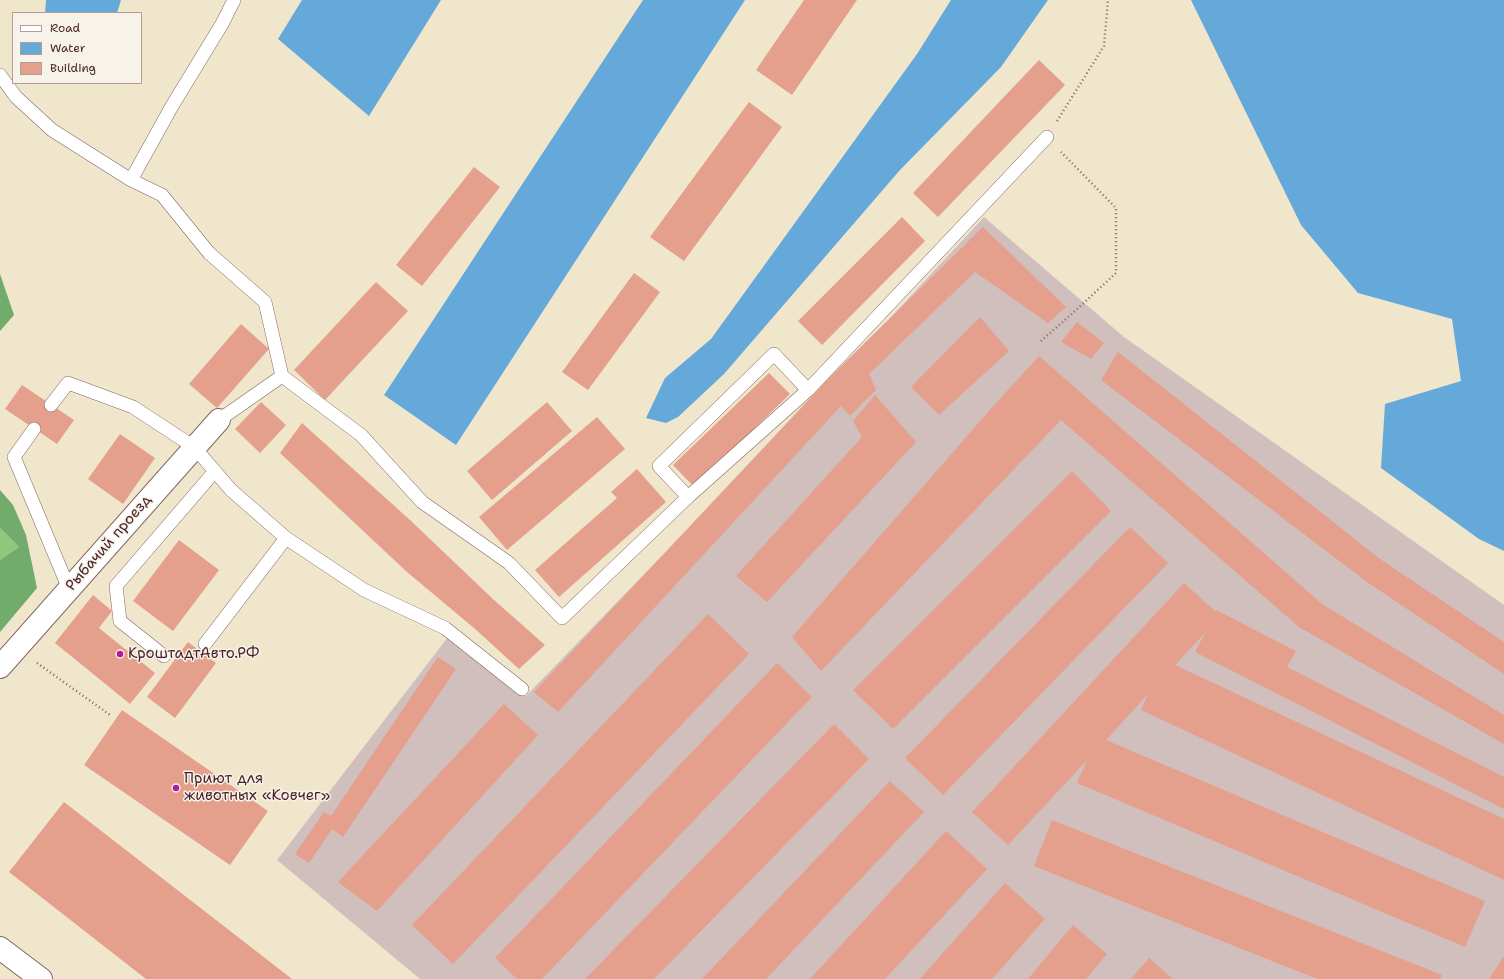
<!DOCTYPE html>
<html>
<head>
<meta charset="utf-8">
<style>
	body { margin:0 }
	#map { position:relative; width:1504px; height:979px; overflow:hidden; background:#f0e6cc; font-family:"Shantell Sans",sans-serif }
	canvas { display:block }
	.legend { position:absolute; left:12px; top:12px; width:130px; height:72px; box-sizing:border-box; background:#f7f3e8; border:1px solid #b29e9c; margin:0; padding:5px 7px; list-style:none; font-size:12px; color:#4a1f2b }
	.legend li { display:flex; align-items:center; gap:8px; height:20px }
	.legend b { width:20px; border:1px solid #b29e9c }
</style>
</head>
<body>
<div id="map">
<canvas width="1504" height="979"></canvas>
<ul class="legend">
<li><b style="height:5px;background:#fff"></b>Road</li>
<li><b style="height:11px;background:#65a8da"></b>Water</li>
<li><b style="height:11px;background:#e49f8d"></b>Building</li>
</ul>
</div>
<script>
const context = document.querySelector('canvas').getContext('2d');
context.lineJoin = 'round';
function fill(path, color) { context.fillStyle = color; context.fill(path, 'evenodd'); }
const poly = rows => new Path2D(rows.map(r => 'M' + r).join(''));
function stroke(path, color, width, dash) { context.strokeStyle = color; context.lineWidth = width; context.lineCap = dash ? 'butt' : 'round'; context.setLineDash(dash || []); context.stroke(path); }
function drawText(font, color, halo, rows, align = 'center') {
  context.font = font + ' "Shantell Sans",sans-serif'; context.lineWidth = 3; context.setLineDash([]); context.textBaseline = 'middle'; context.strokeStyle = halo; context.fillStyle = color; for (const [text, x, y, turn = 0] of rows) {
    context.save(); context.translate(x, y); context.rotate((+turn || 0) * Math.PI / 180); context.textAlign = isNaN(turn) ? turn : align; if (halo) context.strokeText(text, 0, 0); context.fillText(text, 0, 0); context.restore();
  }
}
fill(poly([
	[984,217,1124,337,1504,605,1504,979,420,979,277,860,448,637,526,696,841,371]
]), '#d1bfbd');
fill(poly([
	[0,528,19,547,0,560]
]), '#8dc87d');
fill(poly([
	[0,274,14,315,0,331],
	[0,490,13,505,26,535,37,588,0,632,0,560,19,547,0,528]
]), '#72ac6c');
fill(poly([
	[46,0,121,0,117,13,45,13],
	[302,0,441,0,369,116,278,39],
	[643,0,745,0,456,445,384,395],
	[951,0,1048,0,1001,67,900,170,724,374,678,417,666,423,646,418,665,378,711,339,917,54],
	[1191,0,1504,0,1504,551,1479,539,1381,468,1385,404,1461,381,1452,319,1358,293,1301,225]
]), '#65a8da');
fill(poly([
	[804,0,857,0,792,95,756,70],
	[1039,60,1065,85,938,217,913,193],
	[749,102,782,127,684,261,650,237],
	[474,167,500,187,422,286,396,265],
	[902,217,925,241,822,345,798,321],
	[983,227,1066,307,1048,323,975,272,869,374,876,390,850,416,841,406,558,712,534,692,831,376],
	[634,273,660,292,588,390,562,372],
	[376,282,408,311,325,400,294,370],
	[980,317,1009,351,939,415,911,387],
	[1077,322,1104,343,1091,359,1061,342],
	[241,324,269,349,217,408,189,384],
	[1118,352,1380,559,1504,642,1504,674,1367,582,1101,380],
	[1039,356,1322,604,1504,715,1504,744,1299,627,1061,420,821,671,792,637,988,412],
	[769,373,790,394,694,487,673,465],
	[22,385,74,420,57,444,5,409],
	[875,395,916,442,767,602,736,576,862,437,853,421],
	[261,402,286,425,260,453,235,429],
	[547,402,572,431,492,500,467,471],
	[597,417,625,449,507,550,479,517],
	[302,423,410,520,494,600,545,645,519,669,474,628,407,572,280,453],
	[120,434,155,458,123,504,88,479],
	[637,469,666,502,559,597,535,570,617,498,611,492],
	[1072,471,1111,511,893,729,853,690],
	[1130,527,1168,563,943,795,905,758],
	[179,540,219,570,173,631,133,601],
	[1184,583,1216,612,1216,610,1296,651,1287,667,1504,777,1504,809,1195,652,1205,633,1175,665,1504,819,1504,880,1141,710,1148,694,1106,740,1485,901,1465,947,1077,783,1087,760,1008,845,972,812],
	[93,595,112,611,99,628,155,673,130,704,55,643],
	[708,614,749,654,453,964,412,925],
	[188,642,216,663,175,718,147,697],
	[438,657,456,669,343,837,332,829,309,863,295,854,324,812,331,816],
	[777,663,812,697,542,979,517,979,495,958],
	[504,704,538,735,377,911,338,882],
	[122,710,268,811,230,865,84,765],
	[834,724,869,759,654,979,585,979],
	[890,781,924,812,766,979,702,979],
	[64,802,292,979,146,979,9,872],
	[1052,820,1442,975,1440,979,1317,979,1034,866],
	[946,831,987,869,885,979,810,979],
	[1005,883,1045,919,992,979,920,979],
	[1073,925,1107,954,1086,979,1028,979],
	[1504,956,1504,979,1489,979],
	[1149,958,1173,979,1131,979]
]), '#e49f8d');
const lane = poly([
	[0,75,16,97,52,130,131,180,172,106,222,24,234,0],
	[131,180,162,195,209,253,265,302,282,376,361,435,422,502,509,563,562,618,688,497,808,390,774,354,659,466,688,497],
	[808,390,1047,137],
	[51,405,68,383,133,407,194,447,231,490,286,538,364,590,445,628,522,689],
	[219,420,282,376],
	[34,429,14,457,69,589],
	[205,644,286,538],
	[164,656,120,621,116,586,215,471]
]);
const street = poly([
	[0,667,219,420]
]);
const secondary = poly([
	[0,948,41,979]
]);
stroke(lane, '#846563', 14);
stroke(street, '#846563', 24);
stroke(secondary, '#846563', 24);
stroke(poly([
	[1057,121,1104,46,1108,0],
	[1041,341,1075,311,1116,273,1116,208,1061,152],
	[37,663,110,715]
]), '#846563', 2.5, [1, 3]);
stroke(lane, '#fff', 13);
stroke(street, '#fff', 22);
stroke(secondary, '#fff', 22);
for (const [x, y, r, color] of [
	[120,654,4,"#b5179e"],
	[176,788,4,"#b5179e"]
]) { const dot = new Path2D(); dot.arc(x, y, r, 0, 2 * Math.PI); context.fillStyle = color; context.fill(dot); stroke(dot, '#f7f3e8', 1.5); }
drawText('15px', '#4a1f2b', '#f7f3e8', [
	["Рыбачий проезд",109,543,-49]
]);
drawText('15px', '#4a1f2b', '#f7f3e8', [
	["КроштадтАвто.РФ",128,654],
	["Приют для",184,779],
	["животных «Ковчег»",184,796]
], 'left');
</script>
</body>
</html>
